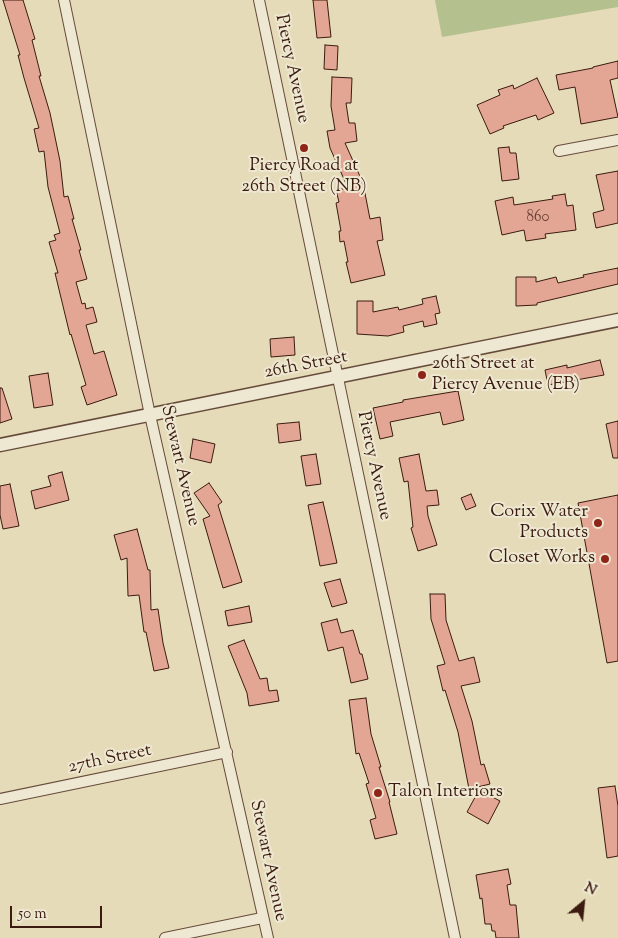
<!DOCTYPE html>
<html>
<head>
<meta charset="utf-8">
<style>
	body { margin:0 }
	#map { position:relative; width:618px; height:938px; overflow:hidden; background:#e5dbb9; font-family:"Sorts Mill Goudy",serif }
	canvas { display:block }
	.north { position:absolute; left:558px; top:878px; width:50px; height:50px; -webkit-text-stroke:4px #eee8d2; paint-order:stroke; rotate:28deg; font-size:14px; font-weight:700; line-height:20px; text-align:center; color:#3b1b0f }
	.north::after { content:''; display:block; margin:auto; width:18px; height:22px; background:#3b1b0f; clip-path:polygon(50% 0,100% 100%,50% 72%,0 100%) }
	.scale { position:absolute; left:10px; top:906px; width:92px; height:22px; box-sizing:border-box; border:2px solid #3b1b0f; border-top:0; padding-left:6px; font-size:15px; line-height:18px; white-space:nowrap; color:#3b1b0f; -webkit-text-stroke:4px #eee8d2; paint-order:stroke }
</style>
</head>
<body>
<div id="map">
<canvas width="618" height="938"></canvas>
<div class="north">N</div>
<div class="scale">50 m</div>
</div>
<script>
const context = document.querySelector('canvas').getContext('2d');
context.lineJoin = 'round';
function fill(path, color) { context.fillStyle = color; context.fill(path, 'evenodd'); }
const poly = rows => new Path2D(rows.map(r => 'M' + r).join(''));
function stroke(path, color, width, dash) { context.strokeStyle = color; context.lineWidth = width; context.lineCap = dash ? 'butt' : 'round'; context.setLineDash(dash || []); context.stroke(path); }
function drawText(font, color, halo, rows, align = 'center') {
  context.font = font + ' "Sorts Mill Goudy",serif'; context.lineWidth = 4; context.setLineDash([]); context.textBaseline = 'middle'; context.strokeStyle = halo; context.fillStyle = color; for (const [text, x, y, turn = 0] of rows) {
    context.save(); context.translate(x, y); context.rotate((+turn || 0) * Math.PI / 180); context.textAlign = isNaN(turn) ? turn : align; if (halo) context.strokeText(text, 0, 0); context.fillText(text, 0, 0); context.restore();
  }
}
fill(poly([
	[435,0,618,0,618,7,442,37]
]), '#b5c08f');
const building = poly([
	[3,0,23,0,35,39,32,40,41,76,39,76,50,113,60,161,64,197,68,196,74,219,72,219,81,250,79,250,87,279,76,282,82,304,85,303,86,309,93,307,97,322,86,325,94,354,104,351,117,395,87,405,81,387,86,385,71,334,70,335,55,273,58,273,49,242,56,240,54,235,60,233,48,187,44,151,39,152,34,129,39,128,24,78,18,55,20,55,3,0],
	[313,0,327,0,331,37,317,38,313,0],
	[325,45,338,46,337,70,324,69,325,45],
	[618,61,618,78,610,80,618,117,581,124,575,87,559,90,556,75,593,68,593,67,618,61],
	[332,77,352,78,351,103,346,103,349,123,355,123,357,141,345,143,363,183,370,219,380,217,383,240,377,241,385,275,351,283,346,262,348,262,344,241,340,242,339,231,341,231,336,203,339,202,336,190,348,188,330,148,327,131,335,130,331,106,332,77],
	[537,78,554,113,538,120,536,115,503,126,504,128,490,134,477,105,500,95,498,90,513,85,514,89,537,78],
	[509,147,510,153,516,153,519,179,502,181,498,148,509,147],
	[618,171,618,223,596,228,593,213,604,210,596,175,618,171],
	[565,194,567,206,573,205,576,230,545,234,546,238,526,241,524,230,502,235,495,201,513,197,514,205,553,199,552,196,565,194],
	[618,268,618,284,537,303,537,305,516,306,516,277,536,277,536,282,556,277,558,283,584,277,583,275,618,268],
	[436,296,440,313,435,314,437,324,424,327,423,321,403,326,404,332,388,336,357,334,357,301,373,301,373,312,398,307,399,310,423,304,422,299,436,296],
	[294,337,295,355,271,357,270,339,294,337],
	[600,360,604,375,548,385,545,370,567,365,567,368,600,360],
	[48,373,53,405,34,408,29,376,48,373],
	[0,388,2,388,12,419,0,423,0,388],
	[458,391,464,420,443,425,440,412,390,422,393,436,380,439,373,408,403,402,403,400,458,391],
	[618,421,618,458,613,458,606,424,618,421],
	[299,422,301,440,279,443,277,424,299,422],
	[193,439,215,444,211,463,190,458,193,439],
	[316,454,321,484,306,486,301,456,316,454],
	[419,454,426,491,437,490,439,505,427,506,428,516,437,545,418,551,411,528,413,527,408,481,404,482,399,458,419,454],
	[62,472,69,500,35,509,31,491,51,486,48,476,62,472],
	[209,483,222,502,218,505,242,582,223,588,203,519,210,516,194,493,209,483],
	[10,484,19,526,3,529,0,515,0,486,10,484],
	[471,494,476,506,466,510,461,498,471,494],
	[618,495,618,661,607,663,578,503,618,495],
	[323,502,337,563,320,566,308,505,323,502],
	[137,529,148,570,150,570,151,610,158,609,163,643,169,668,154,671,146,632,144,632,139,595,128,596,127,558,121,560,114,535,137,529],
	[340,579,347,603,332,607,324,583,340,579],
	[430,594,445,594,446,620,459,661,474,657,480,682,461,686,472,721,481,765,484,764,490,784,469,789,458,732,445,690,443,691,437,666,445,664,431,619,430,594],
	[249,606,252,622,228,626,225,611,249,606],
	[337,619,341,633,353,630,360,654,362,654,368,679,351,683,343,647,328,651,321,623,337,619],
	[244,640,260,679,267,678,269,691,277,690,279,701,249,706,247,693,228,646,244,640],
	[366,698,371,734,381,767,379,767,390,802,389,802,397,834,375,839,370,820,376,818,366,784,369,783,359,753,356,754,349,700,366,698],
	[615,786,618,806,618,856,607,858,598,788,615,786],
	[479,790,500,801,488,824,467,812,479,790],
	[508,869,511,884,507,885,510,905,516,905,519,938,496,938,495,931,492,931,491,924,485,924,482,898,480,899,476,875,508,869]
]);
fill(building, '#e4a694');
stroke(building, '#3b1b0f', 1);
const minor = poly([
	[64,0,150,415,268,938],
	[259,0,455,938],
	[559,151,618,140],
	[0,799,227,752],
	[165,938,262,918]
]);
const tertiary = poly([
	[0,445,618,320]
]);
stroke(minor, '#664b3a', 12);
stroke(tertiary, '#664b3a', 15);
stroke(minor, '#eee8d2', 10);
stroke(tertiary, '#eee8d2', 12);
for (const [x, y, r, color] of [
	[304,148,5,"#8f2418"],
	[422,375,5,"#8f2418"],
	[598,523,5,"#8f2418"],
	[605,559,5,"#8f2418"],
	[378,793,5,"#8f2418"]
]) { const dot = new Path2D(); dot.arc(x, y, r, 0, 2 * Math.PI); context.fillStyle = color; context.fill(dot); stroke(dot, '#eee8d2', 2); }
drawText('15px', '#653e30', null, [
	["860",538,218]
]);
drawText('18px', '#3b1b0f', '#eee8d2', [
	["Piercy Avenue",291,69,78],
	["26th Street",306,366,-11],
	["Stewart Avenue",179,466,77],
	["Piercy Avenue",373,466,78],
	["27th Street",110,760,-12],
	["Stewart Avenue",267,861,78]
]);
drawText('18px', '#3b1b0f', '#eee8d2', [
	["Piercy Road at",304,167,"center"],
	["26th Street (NB)",304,188,"center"],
	["26th Street at",432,365],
	["Piercy Avenue (EB)",432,386],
	["Corix Water",588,513,"right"],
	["Products",588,534,"right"],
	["Closet Works",595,559,"right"],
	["Talon Interiors",388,793]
], 'left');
</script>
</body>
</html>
